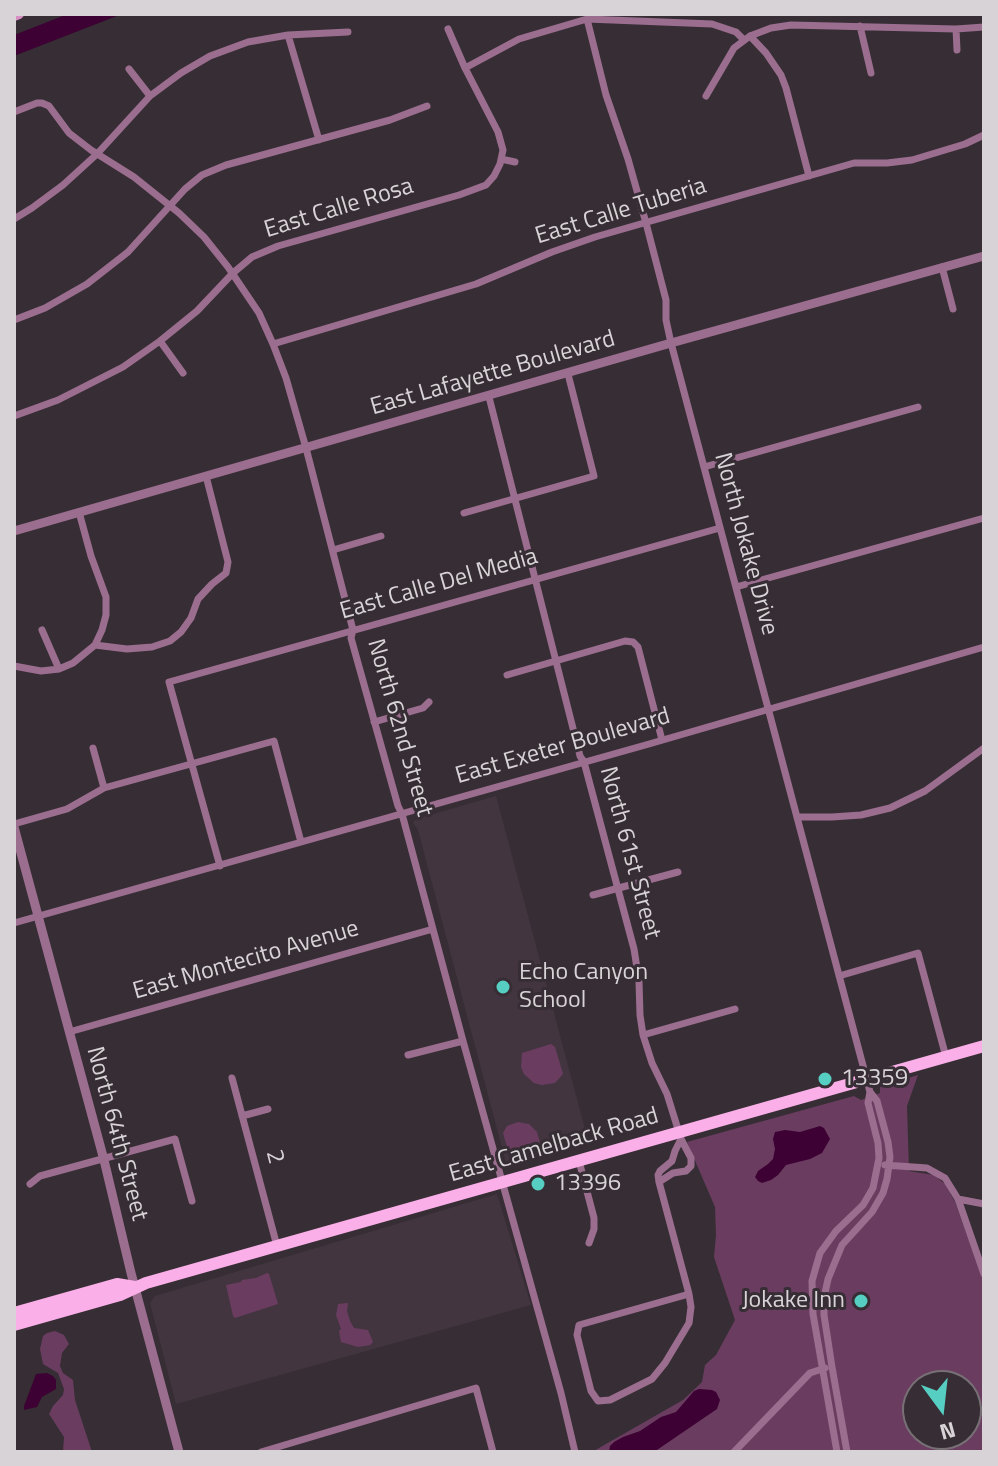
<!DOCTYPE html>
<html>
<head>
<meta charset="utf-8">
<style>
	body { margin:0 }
	#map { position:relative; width:998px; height:1466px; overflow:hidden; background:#362e34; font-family:"Titillium Web",sans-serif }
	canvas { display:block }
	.frame { position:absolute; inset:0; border:16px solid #d8d3d7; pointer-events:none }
	.north { position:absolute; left:902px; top:1370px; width:80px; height:80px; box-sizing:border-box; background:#362e34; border:2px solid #777075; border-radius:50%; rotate:165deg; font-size:22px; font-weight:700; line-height:32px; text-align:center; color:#d8d3d7 }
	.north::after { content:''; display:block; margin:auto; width:28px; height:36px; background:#57cec2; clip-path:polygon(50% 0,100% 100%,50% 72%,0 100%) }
</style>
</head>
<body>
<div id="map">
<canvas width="998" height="1466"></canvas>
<div class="frame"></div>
<div class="north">N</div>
</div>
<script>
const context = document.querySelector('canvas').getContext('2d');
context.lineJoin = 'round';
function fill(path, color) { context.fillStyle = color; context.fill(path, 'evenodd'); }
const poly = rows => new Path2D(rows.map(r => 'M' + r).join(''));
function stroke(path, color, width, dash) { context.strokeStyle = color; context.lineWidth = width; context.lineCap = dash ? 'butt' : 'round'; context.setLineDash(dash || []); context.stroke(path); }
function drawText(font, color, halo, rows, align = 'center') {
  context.font = font + ' "Titillium Web",sans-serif'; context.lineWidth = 6; context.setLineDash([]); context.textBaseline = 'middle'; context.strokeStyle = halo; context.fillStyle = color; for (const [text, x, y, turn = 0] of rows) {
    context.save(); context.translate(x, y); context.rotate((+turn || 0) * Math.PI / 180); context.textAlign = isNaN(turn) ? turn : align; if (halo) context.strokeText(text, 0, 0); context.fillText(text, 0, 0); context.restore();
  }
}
fill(poly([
	[496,796,589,1144,516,1165,506,1163,418,830,413,823,416,819],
	[497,1194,531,1305,176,1404,150,1303,155,1296]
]), '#43353f');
fill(poly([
	[551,1044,555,1047,563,1074,555,1083,542,1085,534,1083,524,1074,521,1067,522,1053],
	[918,1075,907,1106,909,1171,934,1175,945,1184,955,1202,984,1283,984,1452,592,1452,683,1400,702,1382,705,1365,716,1355,735,1320,714,1257,716,1235,715,1207,687,1142,854,1096,861,1100,880,1093,880,1087],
	[918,1386,966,1386,966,1434,918,1434],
	[518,1122,529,1124,537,1132,540,1143,538,1152,517,1158,509,1154,503,1133,507,1126],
	[267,1273,269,1274,278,1304,235,1318,233,1316,226,1285,241,1282,242,1280,256,1278],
	[348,1303,347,1311,350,1321,354,1328,368,1330,373,1342,370,1345,358,1347,341,1342,339,1331,341,1329,336,1315,338,1304],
	[55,1331,64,1335,69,1344,62,1353,60,1366,63,1373,73,1380,75,1400,92,1452,63,1452,64,1437,49,1414,53,1406,63,1395,64,1389,58,1373,43,1364,40,1349,43,1336,47,1333]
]), '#6a3d60');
fill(poly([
	[68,14,122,14,14,56,14,35],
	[820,1126,824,1128,830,1139,822,1153,810,1159,786,1165,778,1175,771,1180,762,1183,758,1181,755,1177,758,1171,768,1164,773,1159,775,1149,773,1139,775,1132,785,1130,800,1132],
	[47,1373,53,1376,56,1380,56,1389,42,1397,37,1407,24,1410,24,1406,36,1374],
	[699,1389,712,1390,716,1392,720,1400,717,1409,654,1452,609,1452,610,1446,614,1442,623,1437,640,1431,661,1417,676,1412,694,1391]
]), '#3d0134');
stroke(poly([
	[587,19,606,95,628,159,646,223,666,300,666,320,671,343,870,1092,868,1103,878,1143,879,1158,873,1188,863,1205,836,1231,820,1253,812,1281,813,1314,837,1452],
	[860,26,871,73],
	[956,29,957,50],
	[288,35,319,140],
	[750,36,766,53,781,75,786,88,809,176],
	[465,68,519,39,587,19,712,24,736,32,743,39],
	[129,69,150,96],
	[706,96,734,48,750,36,771,28,791,25,956,29,984,27],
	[14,112,37,103,42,103,49,106,69,133,91,150,134,177,179,213,204,237,228,267,259,313,273,344,286,378,306,448,353,630,351,638,398,806,402,814,463,1041,561,1393,575,1452],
	[501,159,515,162],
	[14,219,32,208,63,185,97,154,150,96,181,73,210,56,248,42,288,35,348,32],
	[942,267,953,309],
	[14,320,45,308,87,284,128,252,185,189,202,175,226,165,390,120,427,106],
	[160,341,183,373],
	[273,344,476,284,552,252,595,237,854,163,887,163,912,160,965,144,984,135],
	[489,397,580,756,584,762,634,949,639,981,640,1015,643,1035,652,1063,667,1094,681,1139,691,1158,691,1166,686,1171,673,1173,659,1182],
	[14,416,58,400,123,367,160,341,197,311,233,273,252,257,278,246,459,195,486,185,494,176,500,164,503,150,498,132,465,68,448,29],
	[704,467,918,407],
	[79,512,91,556,106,597,106,615,102,630,95,645],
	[464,513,594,476,568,374],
	[333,550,381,536],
	[736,587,984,518],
	[42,630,59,669],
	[14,666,41,671,59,669,73,663,95,645,127,649,152,647,170,641,181,632,191,618,198,599,212,584,226,573,228,562,206,476],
	[507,675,625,641,633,642,638,647,662,740],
	[374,722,423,708,429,702],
	[93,748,104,788],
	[797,817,832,817,861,815,890,808,925,791,984,748],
	[14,824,67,809,104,788,274,741,301,842],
	[220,866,169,682,720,528],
	[593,895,678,872],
	[14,923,649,744,984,647],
	[839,976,918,953,946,1057],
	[69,1032,433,929],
	[643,1035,735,1009],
	[408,1055,463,1041],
	[232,1078,277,1246],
	[242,1116,268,1109],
	[681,1139,675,1151,672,1161,660,1171,658,1175,659,1182,689,1294,691,1307,689,1323,665,1363,652,1379,610,1400,598,1401,591,1391,577,1335,579,1325,689,1294],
	[579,1161,594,1218,594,1229,589,1243],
	[885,1165,927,1168,945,1178,958,1199,984,1274],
	[30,1184,40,1176,175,1139,192,1201],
	[958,1199,984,1204],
	[261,1452,476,1388,493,1452],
	[734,1452,810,1373,825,1368],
	[847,1452,832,1367,824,1315,824,1298,828,1279,842,1245,872,1212,883,1193,887,1179,890,1157,888,1142,877,1101,870,1092]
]), '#9b6d8f', 7);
stroke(poly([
	[14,531,671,343,984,256],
	[14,827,104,1160,131,1273,179,1452]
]), '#9b6d8f', 9);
stroke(poly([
	[14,16,19,14]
]), '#d78ec5', 10);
stroke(poly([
	[14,1313,117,1284,135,1287],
	[14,1325,120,1295,146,1283,984,1046]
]), '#fbafe8', 12);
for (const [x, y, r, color] of [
	[503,987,8,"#57cec2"],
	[825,1079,8,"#57cec2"],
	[538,1184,8,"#57cec2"],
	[861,1301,8,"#57cec2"]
]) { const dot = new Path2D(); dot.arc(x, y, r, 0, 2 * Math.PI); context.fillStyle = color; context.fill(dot); stroke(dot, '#362e34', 3); }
drawText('24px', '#d8d3d7', '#362e34', [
	["East Calle Rosa",339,209,-17],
	["East Calle Tuberia",621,212,-17],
	["East Lafayette Boulevard",493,374,-16],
	["North Jokake Drive",745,544,75],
	["East Calle Del Media",439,585,-16],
	["North 62nd Street",399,728,74],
	["East Exeter Boulevard",563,747,-16],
	["North 61st Street",629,853,75],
	["East Montecito Avenue",246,961,-16],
	["North 64th Street",116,1134,75],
	["East Camelback Road",554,1146,-16],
	["2",274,1157,75]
]);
drawText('24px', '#d8d3d7', '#362e34', [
	["Echo Canyon",519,973],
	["School",519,1001],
	["13359",841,1079],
	["13396",554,1184],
	["Jokake Inn",845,1301,"right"]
], 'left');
</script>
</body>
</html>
